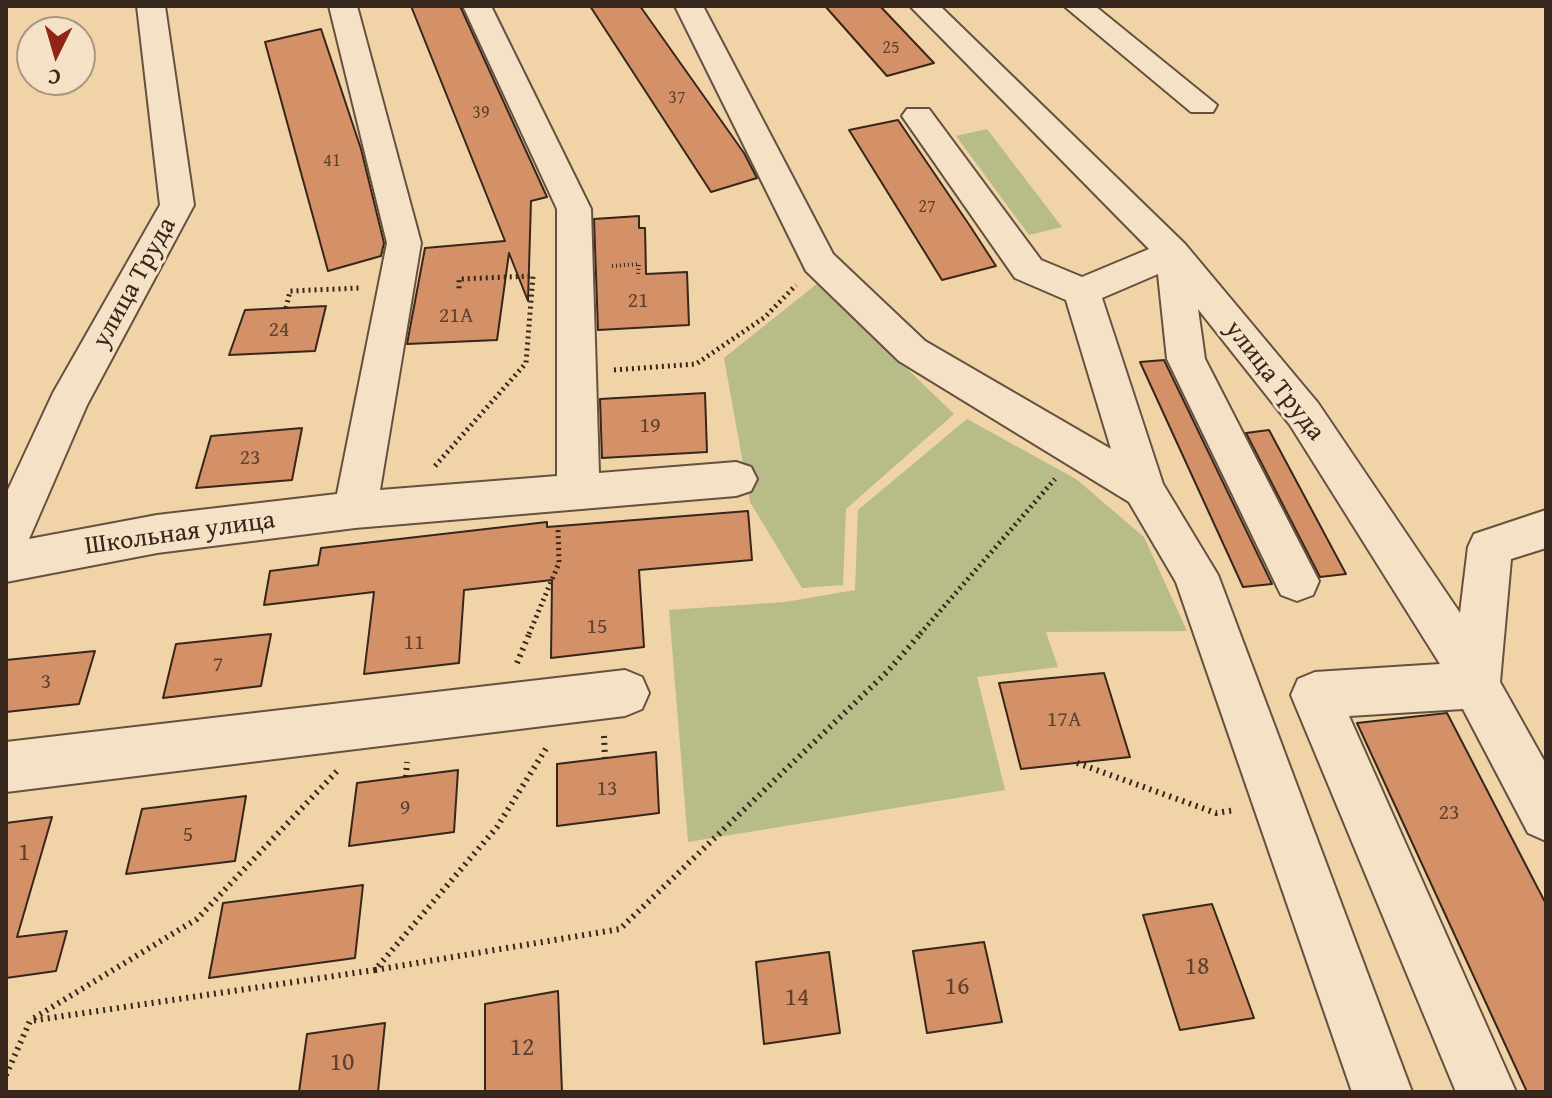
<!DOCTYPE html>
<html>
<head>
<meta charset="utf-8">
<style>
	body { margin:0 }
	#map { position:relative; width:1552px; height:1098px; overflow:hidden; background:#f0d3a7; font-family:"Gentium Book Plus",serif }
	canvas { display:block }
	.frame { position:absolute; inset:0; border:8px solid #37261c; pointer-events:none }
	.north { position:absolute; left:16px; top:16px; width:80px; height:80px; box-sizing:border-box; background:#f5e2c6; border:2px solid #a99782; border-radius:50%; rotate:185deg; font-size:22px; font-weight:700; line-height:32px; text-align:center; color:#37261c }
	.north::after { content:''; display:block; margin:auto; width:28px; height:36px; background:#8f2418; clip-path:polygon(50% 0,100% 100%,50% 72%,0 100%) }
</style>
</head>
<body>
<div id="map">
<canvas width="1552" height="1098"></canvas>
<div class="frame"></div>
<div class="north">С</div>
</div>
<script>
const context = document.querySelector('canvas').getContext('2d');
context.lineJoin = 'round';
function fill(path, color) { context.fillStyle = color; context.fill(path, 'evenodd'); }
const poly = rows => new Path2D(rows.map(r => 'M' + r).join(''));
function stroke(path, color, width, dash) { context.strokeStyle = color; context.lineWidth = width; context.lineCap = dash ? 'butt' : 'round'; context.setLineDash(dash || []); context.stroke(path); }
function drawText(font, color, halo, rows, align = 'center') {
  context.font = font + ' "Gentium Book Plus",serif'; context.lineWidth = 6; context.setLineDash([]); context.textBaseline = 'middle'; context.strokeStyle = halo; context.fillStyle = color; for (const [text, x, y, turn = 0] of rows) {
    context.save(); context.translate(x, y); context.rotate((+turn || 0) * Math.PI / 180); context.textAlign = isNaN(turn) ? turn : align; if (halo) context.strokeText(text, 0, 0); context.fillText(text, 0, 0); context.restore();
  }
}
fill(poly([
	[987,129,1062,227,1029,235,956,136],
	[818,283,954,414,846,509,843,585,802,588,750,502,724,358],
	[967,419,1076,479,1144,537,1187,631,1046,632,1058,667,977,677,1005,790,688,842,669,610,785,602,855,590,858,510]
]), '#b8bc88');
const building = poly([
	[411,6,460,6,547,197,531,201,528,301,509,253,497,340,407,344,425,248,505,241,411,6],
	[590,6,640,6,744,153,757,178,711,192,590,6],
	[825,6,880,6,934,63,887,76,825,6],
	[321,29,361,149,384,243,381,256,328,271,265,42,321,29],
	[898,120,970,226,996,266,942,280,849,130,898,120],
	[639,216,639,228,645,228,646,274,687,272,689,325,598,330,594,219,639,216],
	[326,306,315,351,229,355,245,310,326,306],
	[1164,360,1272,584,1243,587,1140,362,1164,360],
	[705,393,707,452,602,458,600,399,705,393],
	[302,428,292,480,196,488,211,436,302,428],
	[1269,430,1346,574,1320,577,1246,433,1269,430],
	[748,511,752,560,639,570,644,647,551,658,552,580,464,590,459,663,364,674,374,592,264,605,270,571,318,565,321,548,547,522,547,527,748,511],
	[271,634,261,686,163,698,176,644,271,634],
	[95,651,79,704,6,712,6,660,95,651],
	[1104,673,1130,757,1021,769,999,683,1104,673],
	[1447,713,1546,904,1546,1092,1527,1092,1357,723,1447,713],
	[656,752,659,813,557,826,557,764,656,752],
	[458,770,454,832,349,846,357,783,458,770],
	[246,796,235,861,126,874,142,809,246,796],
	[52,817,17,937,67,931,56,971,6,978,6,823,52,817],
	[363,885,355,958,209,978,223,903,363,885],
	[1212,904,1254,1018,1180,1030,1143,915,1212,904],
	[984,942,1002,1022,927,1033,913,951,984,942],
	[829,952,840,1033,764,1044,756,962,829,952],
	[558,991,562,1092,485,1092,485,1004,558,991],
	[385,1023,378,1092,299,1092,307,1034,385,1023]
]);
fill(building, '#d49167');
stroke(building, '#37261c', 2);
const minor = poly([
	[137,6,165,6,194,205,87,405,29,539,157,515,337,494,387,243,329,6,357,6,421,243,380,490,557,476,557,209,463,6,491,6,591,209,599,473,736,462,751,467,757,479,751,491,736,496,355,528,157,553,6,582,6,494,53,393,160,205,137,6],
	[675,6,703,6,833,254,925,341,1111,449,1066,300,1015,278,902,116,907,109,929,109,1041,260,1082,277,1149,249,910,6,940,6,1185,244,1318,403,1460,613,1468,547,1474,534,1546,510,1546,548,1511,559,1500,682,1546,764,1546,841,1528,833,1463,709,1349,716,1516,1092,1456,1092,1291,695,1298,679,1315,672,1440,664,1290,425,1198,309,1205,359,1319,581,1313,595,1297,601,1281,595,1167,359,1158,274,1102,298,1163,484,1218,575,1412,1092,1352,1092,1176,582,1129,502,899,361,806,271,675,6],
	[1064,6,1095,6,1217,105,1213,112,1191,112,1064,6],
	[625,670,642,677,649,693,642,709,625,716,6,792,6,742,625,670]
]);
stroke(minor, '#65513f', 4);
stroke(poly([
	[612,266,639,264,638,275],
	[529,276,533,276]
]), '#37261c', 4, [1, 3]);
stroke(poly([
	[286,308,290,291,359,288],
	[614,370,696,364,765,317,796,285],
	[435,466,526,363,533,276,459,279,459,291],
	[529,634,559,563,558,529],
	[920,634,1055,479]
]), '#37261c', 5, [2, 4]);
stroke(poly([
	[517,663,530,632],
	[604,736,605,759],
	[1077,763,1216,813,1235,810],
	[406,777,407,762],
	[375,970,620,929,887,672,922,632],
	[34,1018,197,919,337,771],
	[6,1075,30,1021,375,970,497,827,547,747]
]), '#37261c', 6, [2, 5]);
fill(minor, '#f5e2c6');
drawText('18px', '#5e412f', null, [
	["25",891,48],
	["37",677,98],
	["39",481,113],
	["41",332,161],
	["27",927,207]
]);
drawText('22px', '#5e412f', null, [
	["21",638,301],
	["21А",456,316],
	["24",279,330],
	["19",650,426],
	["23",250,458],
	["15",597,627],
	["11",414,643],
	["7",218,665],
	["3",46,682],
	["17А",1064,720],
	["13",607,789],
	["9",405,808],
	["23",1449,813],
	["5",188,835]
]);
drawText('26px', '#37261c', '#f5e2c6', [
	["улица Труда",135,283,-61],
	["улица Труда",1274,381,52],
	["Школьная улица",180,534,-8]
]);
drawText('26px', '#5e412f', null, [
	["1",24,853],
	["18",1197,967],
	["16",957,987],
	["14",797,998],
	["12",522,1048],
	["10",342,1063]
]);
</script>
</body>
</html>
